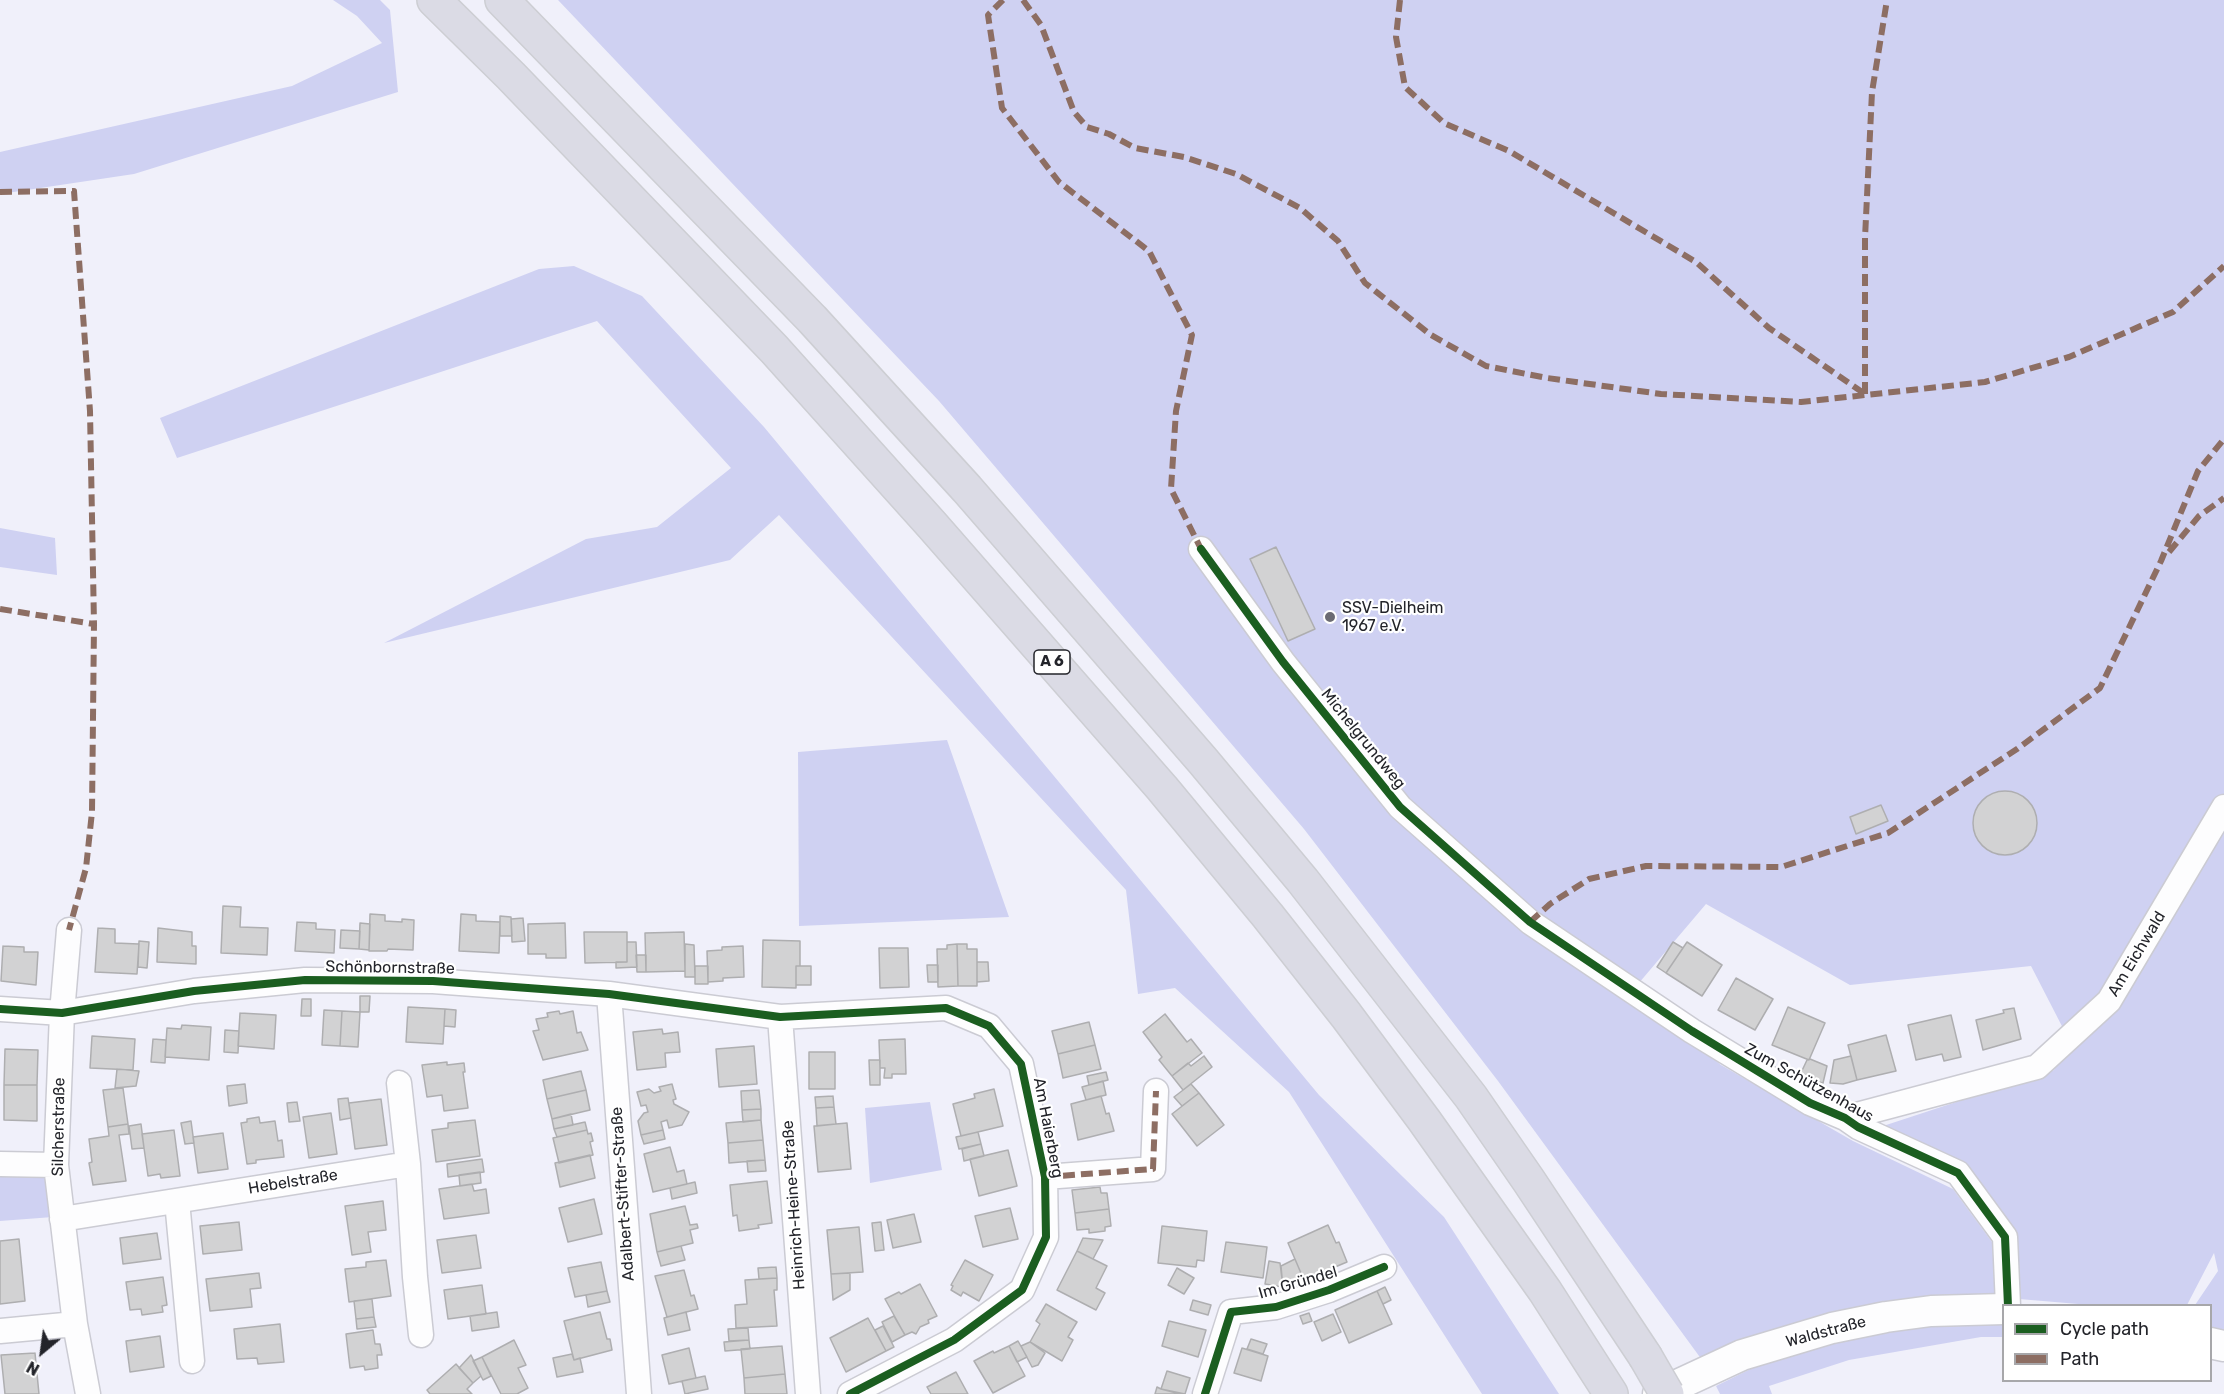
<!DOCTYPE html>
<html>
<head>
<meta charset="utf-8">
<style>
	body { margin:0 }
	#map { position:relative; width:2224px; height:1394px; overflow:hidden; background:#f0f0fa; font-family:Rubik,sans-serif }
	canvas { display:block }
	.legend { position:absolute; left:2002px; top:1304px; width:210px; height:78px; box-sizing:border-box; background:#fff; border:2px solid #a7a7aa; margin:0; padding:8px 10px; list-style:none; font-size:18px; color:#23242a }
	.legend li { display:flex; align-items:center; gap:12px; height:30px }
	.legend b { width:30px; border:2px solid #a7a7aa }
	.north { position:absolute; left:12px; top:1322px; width:60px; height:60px; -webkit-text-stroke:4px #fff; paint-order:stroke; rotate:209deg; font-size:16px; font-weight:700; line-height:24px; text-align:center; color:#23242a }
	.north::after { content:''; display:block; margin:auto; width:21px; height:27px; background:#23242a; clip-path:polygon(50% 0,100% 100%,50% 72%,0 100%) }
</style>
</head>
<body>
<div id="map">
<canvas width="2224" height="1394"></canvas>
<ul class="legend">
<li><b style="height:8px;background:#1b5e20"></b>Cycle path</li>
<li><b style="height:8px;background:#8d6e63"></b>Path</li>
</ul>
<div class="north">N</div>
</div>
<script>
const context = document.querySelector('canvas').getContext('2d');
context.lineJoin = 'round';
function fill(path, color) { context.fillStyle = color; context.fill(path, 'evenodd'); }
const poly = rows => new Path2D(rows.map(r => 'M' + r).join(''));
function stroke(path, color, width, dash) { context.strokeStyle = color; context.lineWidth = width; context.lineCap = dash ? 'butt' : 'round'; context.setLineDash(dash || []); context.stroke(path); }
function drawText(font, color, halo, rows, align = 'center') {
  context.font = font + ' Rubik,sans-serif'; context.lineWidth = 4.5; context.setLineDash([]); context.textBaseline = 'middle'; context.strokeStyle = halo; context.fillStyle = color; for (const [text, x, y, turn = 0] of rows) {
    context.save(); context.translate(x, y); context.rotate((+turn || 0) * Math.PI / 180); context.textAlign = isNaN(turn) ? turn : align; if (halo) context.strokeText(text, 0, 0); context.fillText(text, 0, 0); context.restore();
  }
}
fill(poly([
	[333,0,380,0,390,10,398,92,134,174,0,194,0,152,292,86,382,43,357,16],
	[558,0,2224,0,2224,1333,2211,1330,2210,1306,2195,1305,2218,1271,2214,1253,2187,1305,2090,1305,1972,1295,1702,1360,1498,1081,1304,829,939,401],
	[1706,904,1850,985,2031,966,2066,1034,2054,1070,1877,1128,1956,1158,1990,1198,2018,1252,1994,1263,1992,1242,1953,1189,1853,1141,1721,1065,1633,990],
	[574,266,642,296,764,427,1319,1095,1444,1217,1559,1394,1482,1394,1289,1092,1175,988,1138,994,1126,890,779,515,730,560,384,643,586,539,657,527,731,468,597,321,177,458,160,418,539,269],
	[0,528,55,538,57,575,0,567],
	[947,740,1009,917,799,926,798,752],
	[930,1102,942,1170,870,1183,865,1108],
	[0,1172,36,1173,45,1178,50,1185,53,1217,0,1221],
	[2003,1319,2003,1337,1981,1337,1849,1360,1769,1386,1772,1394,1720,1394,1716,1386,1787,1351,1861,1330]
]), '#cfd1f2');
const building = poly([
	[1276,547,1315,629,1288,641,1250,559,1276,547],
	'1973 823a32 32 0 1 1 64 0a32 32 0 1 1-64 0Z',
	[1881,805,1888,821,1856,834,1850,817,1881,805],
	[223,906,241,907,240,927,268,928,267,955,221,953,223,906],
	[370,914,385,915,385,921,402,922,402,919,414,920,413,950,388,949,387,951,369,951,370,914],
	[461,914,476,915,476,921,500,922,499,953,459,951,461,914],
	[500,916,511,917,512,936,500,936,500,916],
	[523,918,525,941,512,942,511,919,523,918],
	[297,922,316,923,316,929,335,930,334,953,295,951,297,922],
	[360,923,370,924,369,950,359,949,360,923],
	[565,923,566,958,546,958,546,954,528,954,528,924,565,923],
	[98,928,115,929,115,943,139,944,137,974,95,972,98,928],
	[158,928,192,932,192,946,196,946,196,964,157,962,158,928],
	[341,930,360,931,359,949,340,948,341,930],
	[584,932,627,932,627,962,585,963,584,932],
	[684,932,685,971,646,972,645,933,684,932],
	[763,940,800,941,800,966,796,966,796,988,762,987,763,940],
	[139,941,149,942,147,968,138,967,139,941],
	[627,942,636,942,637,967,616,968,616,962,627,962,627,942],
	[1673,942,1683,948,1666,973,1657,967,1673,942],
	[1687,942,1722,965,1702,996,1666,973,1687,942],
	[685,944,694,945,695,977,685,977,685,944],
	[957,944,967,944,967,949,977,949,977,986,958,986,957,944],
	[957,944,958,986,938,987,937,949,947,949,947,945,957,944],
	[3,946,24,947,24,952,38,952,36,985,1,981,3,946],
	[743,946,744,977,723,978,723,981,708,982,707,951,722,950,722,947,743,946],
	[879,948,908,948,909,987,880,988,879,948],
	[636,955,646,955,646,972,637,972,636,955],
	[977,962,988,962,989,981,977,982,977,962],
	[927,965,938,965,938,982,928,982,927,965],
	[695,966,708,966,708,984,695,984,695,966],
	[796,966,811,966,811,985,796,985,796,966],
	[1736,978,1773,999,1755,1030,1718,1010,1736,978],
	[360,996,370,996,369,1012,360,1012,360,996],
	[302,999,311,999,311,1016,301,1016,302,999],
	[408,1007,445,1009,443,1044,406,1042,408,1007],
	[1788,1007,1825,1023,1809,1060,1772,1045,1788,1007],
	[2014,1008,2021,1039,1983,1050,1976,1020,2004,1013,2003,1010,2014,1008],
	[445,1009,456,1010,455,1027,444,1026,445,1009],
	[324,1010,342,1011,340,1046,322,1045,324,1010],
	[342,1011,360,1012,358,1047,340,1046,342,1011],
	[559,1011,560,1014,573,1011,577,1033,581,1032,588,1050,543,1060,533,1031,539,1030,536,1019,548,1017,547,1013,559,1011],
	[240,1013,276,1015,274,1049,238,1046,240,1013],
	[1165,1014,1187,1042,1191,1039,1202,1053,1172,1076,1159,1060,1162,1057,1143,1032,1165,1014],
	[1951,1015,1961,1057,1944,1061,1942,1054,1916,1060,1908,1025,1951,1015],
	[1089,1022,1095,1045,1058,1054,1052,1031,1089,1022],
	[182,1025,211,1027,209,1060,165,1057,167,1028,181,1029,182,1025],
	[662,1029,663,1034,678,1032,680,1052,665,1053,666,1067,637,1070,633,1032,662,1029],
	[225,1030,239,1031,238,1053,224,1052,225,1030],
	[1886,1035,1896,1071,1857,1080,1848,1045,1886,1035],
	[92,1036,135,1039,133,1070,90,1068,92,1036],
	[153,1039,166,1040,165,1063,151,1062,153,1039],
	[905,1039,906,1074,892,1074,892,1078,884,1078,885,1068,880,1068,879,1040,905,1039],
	[1095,1045,1101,1069,1063,1078,1058,1054,1095,1045],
	[754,1046,757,1084,719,1087,716,1049,754,1046],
	[5,1049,38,1050,37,1085,4,1085,5,1049],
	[809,1052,835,1052,835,1089,809,1089,809,1052],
	[1204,1056,1212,1067,1183,1090,1172,1076,1188,1063,1191,1066,1204,1056],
	[1851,1056,1857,1080,1843,1084,1830,1083,1834,1060,1851,1056],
	[1810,1059,1827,1066,1823,1083,1799,1077,1807,1060,1810,1059],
	[869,1060,880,1060,880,1085,870,1085,869,1060],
	[447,1062,447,1065,464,1063,465,1072,463,1072,468,1108,444,1111,442,1095,427,1097,422,1065,447,1062],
	[117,1069,139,1071,136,1086,115,1088,117,1069],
	[581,1071,586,1090,547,1099,543,1080,581,1071],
	[1106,1072,1108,1080,1089,1085,1087,1076,1106,1072],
	[1103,1081,1106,1095,1086,1100,1082,1087,1103,1081],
	[245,1084,247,1103,229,1106,227,1086,245,1084],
	[672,1084,676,1099,673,1100,674,1104,689,1112,682,1125,669,1128,667,1120,661,1122,663,1130,641,1135,638,1121,644,1113,648,1112,646,1105,641,1106,637,1092,649,1089,654,1093,661,1091,659,1087,672,1084],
	[1191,1084,1199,1093,1182,1106,1174,1097,1191,1084],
	[4,1085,37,1085,37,1121,4,1120,4,1085],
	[123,1088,128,1124,108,1127,103,1090,123,1088],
	[994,1089,1003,1126,961,1136,953,1104,975,1098,974,1094,994,1089],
	[586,1090,590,1110,552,1119,547,1099,586,1090],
	[759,1090,761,1109,742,1110,741,1091,759,1090],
	[1199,1093,1224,1125,1197,1146,1172,1114,1199,1093],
	[833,1096,834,1107,816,1108,815,1097,833,1096],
	[1101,1096,1106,1114,1109,1113,1114,1131,1078,1140,1071,1104,1101,1096],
	[348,1098,351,1118,340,1120,338,1099,348,1098],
	[381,1099,387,1145,355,1149,349,1103,381,1099],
	[297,1102,300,1121,289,1122,287,1103,297,1102],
	[834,1107,836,1124,817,1126,816,1108,834,1107],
	[761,1109,761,1120,743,1122,742,1110,761,1109],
	[331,1113,337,1154,309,1158,303,1117,331,1113],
	[571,1114,573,1125,554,1129,552,1119,571,1114],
	[259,1117,260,1123,275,1121,278,1141,282,1140,284,1157,256,1160,256,1163,247,1164,241,1123,247,1122,247,1119,259,1117],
	[475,1120,480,1156,436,1162,432,1130,448,1128,448,1123,475,1120],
	[761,1120,763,1140,728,1143,726,1123,761,1120],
	[191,1121,194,1143,185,1144,181,1123,191,1121],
	[585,1122,587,1130,557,1137,554,1129,585,1122],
	[847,1123,851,1169,818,1172,814,1126,847,1123],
	[128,1124,129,1134,119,1135,126,1181,93,1185,89,1163,92,1162,89,1139,109,1136,108,1127,128,1124],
	[141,1124,144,1148,132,1149,129,1126,141,1124],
	[174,1130,180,1176,161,1178,160,1174,148,1176,142,1134,174,1130],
	[587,1130,588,1134,591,1133,593,1141,590,1142,593,1155,559,1163,553,1138,587,1130],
	[663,1130,665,1139,644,1144,641,1135,663,1130],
	[978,1132,981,1144,959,1149,956,1137,978,1132],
	[223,1133,228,1169,198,1173,193,1137,223,1133],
	[763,1140,765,1160,729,1163,728,1143,763,1140],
	[981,1144,984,1156,964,1161,962,1149,981,1144],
	[670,1147,677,1172,684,1170,687,1184,653,1192,644,1154,670,1147],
	[1008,1150,1017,1186,979,1196,970,1159,1008,1150],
	[590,1155,595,1178,560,1187,555,1163,590,1155],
	[482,1159,484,1172,448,1177,447,1164,482,1159],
	[765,1160,766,1171,748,1172,747,1161,765,1160],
	[480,1172,481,1183,460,1186,459,1175,480,1172],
	[767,1181,772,1223,758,1225,759,1228,739,1231,737,1215,733,1216,730,1185,767,1181],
	[695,1182,697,1193,672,1199,670,1188,695,1182],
	[472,1184,474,1191,486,1189,489,1213,444,1219,439,1189,472,1184],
	[1100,1187,1101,1193,1107,1193,1109,1209,1075,1213,1072,1190,1100,1187],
	[594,1199,602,1234,568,1242,559,1208,594,1199],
	[383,1201,386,1230,368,1232,371,1252,352,1255,345,1206,383,1201],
	[685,1206,690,1225,697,1224,698,1228,690,1230,693,1243,657,1252,650,1214,685,1206],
	[1010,1208,1018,1239,983,1247,975,1216,1010,1208],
	[1109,1209,1111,1226,1105,1227,1105,1231,1089,1233,1089,1229,1077,1230,1075,1213,1109,1209],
	[914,1214,921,1242,893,1248,887,1220,914,1214],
	[239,1222,242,1250,203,1254,200,1226,239,1222],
	[881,1222,884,1250,875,1251,872,1223,881,1222],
	[1328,1225,1336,1243,1339,1242,1347,1262,1304,1280,1288,1243,1328,1225],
	[1162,1226,1207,1231,1204,1261,1197,1260,1196,1267,1158,1263,1162,1226],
	[859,1227,863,1272,831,1274,827,1230,859,1227],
	[157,1233,161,1259,123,1264,120,1238,157,1233],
	[476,1235,481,1268,442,1273,437,1240,476,1235],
	[1083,1238,1103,1240,1093,1259,1077,1251,1083,1238],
	[19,1239,25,1301,0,1304,0,1241,19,1239],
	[1226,1242,1267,1247,1263,1278,1221,1272,1226,1242],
	[681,1246,685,1260,661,1266,657,1252,681,1246],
	[1077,1251,1107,1266,1096,1288,1105,1293,1096,1310,1057,1290,1077,1251],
	[1295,1259,1303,1278,1283,1288,1281,1266,1295,1259],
	[386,1260,391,1296,349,1302,345,1269,366,1267,366,1262,386,1260],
	[965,1260,993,1275,979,1301,963,1292,961,1296,951,1290,953,1286,951,1285,965,1260],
	[1269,1261,1280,1263,1283,1287,1265,1284,1269,1261],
	[601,1262,607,1291,575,1297,568,1268,601,1262],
	[776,1267,777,1278,759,1279,758,1268,776,1267],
	[1177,1268,1194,1278,1184,1294,1168,1285,1177,1268],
	[684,1270,691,1296,694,1295,698,1309,667,1317,655,1276,684,1270],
	[259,1273,261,1288,250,1289,252,1307,210,1311,206,1279,259,1273],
	[850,1273,850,1290,833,1300,831,1274,850,1273],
	[163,1277,167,1305,162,1306,163,1312,142,1315,141,1309,130,1310,126,1282,163,1277],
	[777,1278,777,1290,774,1290,777,1326,736,1328,735,1305,747,1304,745,1280,777,1278],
	[920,1284,937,1316,928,1320,929,1323,920,1327,916,1334,912,1332,905,1335,885,1299,899,1292,901,1294,920,1284],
	[482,1285,486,1314,448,1319,444,1290,482,1285],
	[1385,1287,1391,1300,1383,1304,1377,1291,1385,1287],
	[607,1291,610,1302,588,1307,586,1295,607,1291],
	[1377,1291,1392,1324,1349,1343,1335,1310,1377,1291],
	[372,1299,374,1317,356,1319,354,1301,372,1299],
	[1193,1300,1211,1305,1208,1315,1190,1310,1193,1300],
	[1046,1304,1077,1322,1068,1337,1073,1340,1062,1361,1030,1342,1040,1324,1036,1321,1046,1304],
	[497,1312,499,1327,472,1331,470,1316,497,1312],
	[600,1312,607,1339,610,1339,612,1350,574,1360,564,1321,600,1312],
	[686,1312,690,1330,668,1335,664,1318,686,1312],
	[1309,1313,1312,1321,1303,1324,1300,1316,1309,1313],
	[1333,1314,1341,1332,1322,1341,1314,1322,1333,1314],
	[894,1316,905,1335,892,1342,882,1322,894,1316],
	[374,1317,376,1327,357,1329,356,1319,374,1317],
	[868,1318,886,1351,846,1372,830,1338,868,1318],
	[1169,1321,1206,1330,1198,1357,1162,1346,1169,1321],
	[280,1324,284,1362,258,1364,257,1358,237,1359,234,1329,280,1324],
	[883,1326,894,1347,886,1351,875,1330,883,1326],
	[748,1328,749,1340,729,1341,728,1329,748,1328],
	[373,1330,375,1344,380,1344,382,1355,377,1355,378,1368,365,1370,364,1366,350,1368,346,1334,373,1330],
	[160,1336,164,1367,130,1372,126,1341,160,1336],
	[1251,1339,1267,1344,1263,1354,1247,1349,1251,1339],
	[514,1340,526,1365,518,1368,528,1388,517,1394,501,1394,482,1357,514,1340],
	[749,1340,750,1349,725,1351,724,1342,749,1340],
	[1018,1341,1027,1357,1017,1362,1009,1346,1018,1341],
	[1030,1342,1045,1353,1038,1365,1032,1367,1021,1346,1030,1342],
	[782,1346,785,1374,744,1378,741,1349,782,1346],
	[1009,1346,1025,1376,993,1393,974,1361,993,1351,994,1353,1009,1346],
	[689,1348,696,1378,669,1384,662,1355,689,1348],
	[1242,1348,1268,1356,1261,1381,1234,1373,1242,1348],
	[35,1353,39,1394,5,1394,1,1355,35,1353],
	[572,1354,574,1360,580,1358,583,1372,557,1377,553,1358,572,1354],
	[471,1355,481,1376,473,1383,459,1368,471,1355],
	[482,1357,491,1376,483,1380,473,1361,482,1357],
	[456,1364,473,1383,467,1389,472,1394,430,1394,427,1390,456,1364],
	[1167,1371,1190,1378,1185,1394,1161,1389,1167,1371],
	[956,1372,968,1394,931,1394,927,1387,956,1372],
	[785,1374,787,1394,745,1394,744,1378,785,1374],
	[705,1376,708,1389,685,1394,682,1381,705,1376],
	[1157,1387,1161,1389,1180,1394,1155,1394,1157,1387]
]);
fill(building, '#d2d2d3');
stroke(building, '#aeaeb0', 1.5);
const minor = poly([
	[1201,549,1283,662,1400,807,1530,922,1692,1031,1810,1103,1845,1118,1858,1127,1958,1173,2005,1237,2008,1306],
	[69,930,62,1013,56,1165,75,1324,88,1394],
	[609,994,639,1394],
	[0,1009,62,1013,194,991,305,980,433,981,609,994,780,1017,946,1008,989,1026,1021,1064,1045,1177,1046,1237,1022,1290,954,1340,850,1394],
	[780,1017,808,1394],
	[1845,1118,2037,1067,2109,1001,2224,807],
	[0,1164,56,1165],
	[408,1164,415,1277,421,1335],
	[1045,1177,1153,1169,1156,1091],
	[177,1201,192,1361],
	[62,1219,408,1164,399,1083],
	[0,1331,75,1324],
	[1205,1394,1231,1312,1276,1307,1329,1290,1384,1267]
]);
const tertiary = poly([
	[2210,1343,2224,1346],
	[1658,1394,1742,1355,1832,1328,1886,1317,1931,1311,2004,1309]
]);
const motorway = poly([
	[434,0,511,76,774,349,932,525,1162,788,1268,916,1346,1015,1424,1120,1545,1291,1611,1394],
	[502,0,812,319,967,489,1203,761,1303,881,1471,1097,1529,1181,1645,1356]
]);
stroke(minor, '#cbcbd3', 27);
stroke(tertiary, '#cbcbd3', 33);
stroke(motorway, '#cdced3', 36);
stroke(minor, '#fdfdfe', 24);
stroke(tertiary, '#fdfdfe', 30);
stroke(motorway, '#dbdbe5', 33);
const motorwayBridge = poly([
	[1645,1356,1667,1394]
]);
stroke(motorwayBridge, '#cdced3', 36, []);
stroke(motorwayBridge, '#dbdbe5', 33);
stroke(poly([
	[1003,0,988,15,1002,108,1059,182,1149,251,1192,335,1176,411,1171,489,1201,549],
	[1023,0,1041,25,1074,112,1087,127,1109,134,1135,148,1184,157,1236,174,1300,208,1338,241,1365,283,1431,335,1486,366,1547,378,1661,394,1801,402,1985,382,2069,357,2173,312,2224,266],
	[1400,0,1396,37,1405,87,1444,123,1509,151,1696,262,1769,328,1865,394],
	[0,192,74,191,90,411,94,624],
	[1865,394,1865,238,1872,92,1887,0],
	[2169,552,2199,516,2224,498],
	[0,609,94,624,92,812,86,868,69,930],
	[1530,922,1550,904,1589,879,1646,866,1781,867,1888,833,2017,749,2100,688,2161,561,2198,471,2224,439],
	[1045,1177,1153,1169,1156,1091]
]), '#8d6e63', 6, [12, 6]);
stroke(poly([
	[1201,549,1283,662,1400,807,1530,922,1692,1031,1810,1103,1845,1118,1858,1127,1958,1173,2005,1237,2008,1306],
	[0,1009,62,1013,194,991,305,980,433,981,609,994,780,1017,946,1008,989,1026,1021,1064,1045,1177,1046,1237,1022,1290,954,1340,850,1394],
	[1205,1394,1231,1312,1276,1307,1329,1290,1384,1267]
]), '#1b5e20', 8);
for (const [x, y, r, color] of [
	[1330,617,6,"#6b6b73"]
]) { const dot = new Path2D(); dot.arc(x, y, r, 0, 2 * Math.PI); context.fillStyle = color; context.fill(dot); stroke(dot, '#fff', 2); }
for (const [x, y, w] of [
	[1052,662,36]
]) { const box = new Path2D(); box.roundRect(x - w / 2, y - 12, w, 24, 4.5); context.fillStyle = '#fff'; context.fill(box); stroke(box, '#23242a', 1.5); }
drawText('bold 15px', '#23242a', null, [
	["A 6",1052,662]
]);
drawText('16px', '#23242a', '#fff', [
	["SSV-Dielheim",1342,608],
	["1967 e.V.",1342,626]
], 'left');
drawText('16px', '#23242a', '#fff', [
	["Michelgrundweg",1363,739,51],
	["Am Eichwald",2137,954,-59],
	["Schönbornstraße",390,968,1],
	["Zum Schützenhaus",1809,1083,29],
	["Silcherstraße",59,1127,-89],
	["Am Haierberg",1048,1128,79],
	["Hebelstraße",293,1182,-9],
	["Adalbert-Stifter-Straße",623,1194,-94],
	["Heinrich-Heine-Straße",794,1205,-94],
	["Im Gründel",1298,1283,-16],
	["Waldstraße",1826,1332,-15]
]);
</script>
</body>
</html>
